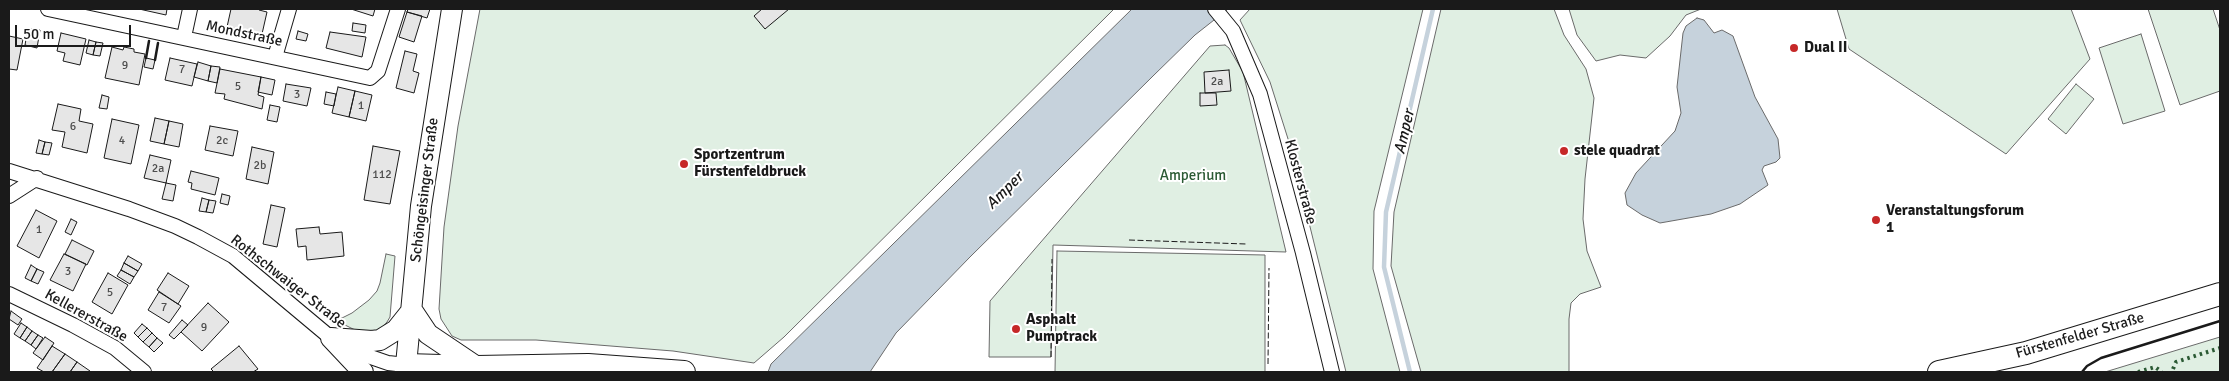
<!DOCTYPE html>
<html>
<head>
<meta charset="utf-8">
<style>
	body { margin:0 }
	#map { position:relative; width:2229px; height:381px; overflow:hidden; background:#fff; font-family:Signika,sans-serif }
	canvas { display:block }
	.frame { position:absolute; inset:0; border:10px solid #1a1a1a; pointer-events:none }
	.scale { position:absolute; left:15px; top:25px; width:116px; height:22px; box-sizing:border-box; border:2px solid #1a1a1a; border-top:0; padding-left:6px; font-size:15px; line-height:18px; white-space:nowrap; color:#1a1a1a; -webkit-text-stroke:4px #fff; paint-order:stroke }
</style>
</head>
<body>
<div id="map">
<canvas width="2229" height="381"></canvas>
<div class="frame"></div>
<div class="scale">50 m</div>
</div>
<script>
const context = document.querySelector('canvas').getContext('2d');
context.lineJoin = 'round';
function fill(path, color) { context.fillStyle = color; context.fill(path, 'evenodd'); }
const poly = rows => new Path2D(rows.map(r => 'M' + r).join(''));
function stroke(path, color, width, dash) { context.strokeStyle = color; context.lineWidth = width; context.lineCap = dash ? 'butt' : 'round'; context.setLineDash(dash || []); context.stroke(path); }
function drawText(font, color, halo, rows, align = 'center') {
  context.font = font + ' Signika,sans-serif'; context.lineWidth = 4; context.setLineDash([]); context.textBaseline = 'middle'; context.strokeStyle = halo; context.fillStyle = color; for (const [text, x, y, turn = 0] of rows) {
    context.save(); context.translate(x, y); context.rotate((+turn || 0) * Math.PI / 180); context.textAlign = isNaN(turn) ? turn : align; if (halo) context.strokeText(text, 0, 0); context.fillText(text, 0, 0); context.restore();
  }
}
const green = poly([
	[480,9,1114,9,784,337,754,363,673,351,536,340,461,340,452,336,441,319,439,309,444,227,458,126,480,9],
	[1250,9,1423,9,1374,211,1373,269,1400,372,1346,372,1289,142,1270,82,1240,20,1250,9],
	[1441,9,1554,9,1564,35,1586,69,1594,98,1585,179,1583,219,1587,251,1601,287,1580,294,1571,303,1569,319,1569,372,1421,372,1391,266,1394,212,1441,9],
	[1569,9,1701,9,1686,15,1670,36,1646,58,1620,55,1596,61,1577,35,1569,9],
	[1837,9,2071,9,2090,59,2006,154,1849,49,1837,9],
	[2148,9,2213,9,2220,30,2220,91,2180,105,2148,9],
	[2141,34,2165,111,2123,124,2099,48,2141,34],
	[1225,45,1229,48,1243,72,1286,252,1053,245,1051,357,989,357,990,301,1210,46,1225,45],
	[2076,84,2094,99,2066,134,2048,119,2076,84],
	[1057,251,1265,255,1265,372,1055,372,1057,251],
	[386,254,395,256,390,317,387,322,381,329,372,332,357,331,331,318,342,318,352,313,369,300,377,291,380,283,386,254],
	[2220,337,2220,372,2105,372,2220,337]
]);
fill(green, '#e0efe3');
stroke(green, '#6a6a6a', 1);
const water = poly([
	[1132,9,1228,9,1195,35,1153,76,970,257,896,333,870,372,768,372,771,364,1132,9],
	[1697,18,1704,20,1714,33,1722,30,1733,36,1755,97,1778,139,1780,158,1776,162,1764,166,1762,170,1768,185,1740,204,1711,214,1660,223,1642,215,1627,205,1625,193,1636,173,1675,131,1681,113,1677,87,1683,33,1686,26,1697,18]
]);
fill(water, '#c6d2dc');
stroke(water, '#6a6a6a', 1);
stroke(poly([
	[1410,372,1384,267,1386,212,1433,9]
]), '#c6d2dc', 4.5);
const building = poly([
	[139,9,167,9,166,15,139,9],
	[231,9,259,9,259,10,267,12,262,34,248,31,242,35,238,29,227,27,231,9],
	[351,9,375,9,373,16,351,9],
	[408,9,430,9,427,18,407,12,408,9],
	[762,9,789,9,765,29,754,16,762,9],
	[407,12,422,16,414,42,399,37,407,12],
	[353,23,366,25,365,33,352,31,353,23],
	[28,28,40,30,37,48,25,45,28,28],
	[298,31,308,34,306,41,296,39,298,31],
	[330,32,366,37,362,57,326,48,330,32],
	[61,33,86,39,80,65,63,61,65,53,57,51,61,33],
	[9,36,23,39,17,70,9,69,9,36],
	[89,40,96,42,93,55,86,53,89,40],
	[96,42,103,43,100,56,93,55,96,42],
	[112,47,123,50,124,47,134,49,134,52,145,54,139,85,105,78,112,47],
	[405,51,417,54,413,71,419,73,414,93,396,88,405,51],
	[146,58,155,60,153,69,144,67,146,58],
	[170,58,197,64,192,86,165,80,170,58],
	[198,62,211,66,208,81,194,77,198,62],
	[211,66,220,67,217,83,208,81,211,66],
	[220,69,261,77,258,95,264,97,262,109,224,99,225,94,215,93,220,69],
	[1229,70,1231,91,1205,93,1204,72,1229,70],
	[261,77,275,80,272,95,258,92,261,77],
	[286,84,311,88,307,106,283,101,286,84],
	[338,87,355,91,349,117,332,113,338,87],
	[355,91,372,95,366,121,349,117,355,91],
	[326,92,336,94,334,106,324,104,326,92],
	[1200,93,1216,93,1217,105,1200,106,1200,93],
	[102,95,109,97,107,109,99,108,102,95],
	[58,104,81,109,79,121,93,124,87,153,62,147,65,132,52,130,58,104],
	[270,105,280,107,277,122,267,120,270,105],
	[155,118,169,121,164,144,150,141,155,118],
	[112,119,139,125,131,164,104,158,112,119],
	[169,121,183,124,179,147,164,144,169,121],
	[210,126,238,131,233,156,205,150,210,126],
	[39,140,45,142,42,154,36,153,39,140],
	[45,142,52,143,49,155,42,154,45,142],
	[373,146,400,151,390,204,364,200,373,146],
	[252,147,274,152,268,184,246,179,252,147],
	[150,155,171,160,166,183,144,178,150,155],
	[191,171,219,178,215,195,191,189,192,183,188,182,191,171],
	[166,183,176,185,173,201,162,199,166,183],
	[222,194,230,196,228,205,220,203,222,194],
	[202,198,209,200,206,212,199,211,202,198],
	[209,200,216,201,213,213,206,212,209,200],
	[271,205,285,208,277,247,263,244,271,205],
	[36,210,57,221,39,258,17,246,36,210],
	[71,219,77,222,71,235,65,232,71,219],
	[319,227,320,234,342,232,344,256,307,260,306,246,298,247,296,229,319,227],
	[72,240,94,251,87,265,65,254,72,240],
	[64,254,86,264,73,291,50,280,64,254],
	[128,256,142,264,138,271,124,263,128,256],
	[124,263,138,271,134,277,121,270,124,263],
	[31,265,37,269,31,281,25,278,31,265],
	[37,269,44,272,38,284,31,281,37,269],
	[121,270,134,277,130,284,117,276,121,270],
	[108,273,128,285,112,314,92,302,108,273],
	[168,273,189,286,178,304,157,290,168,273],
	[159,292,181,306,169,323,148,310,159,292],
	[208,303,229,322,202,351,181,332,208,303],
	[11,311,22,319,18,325,9,319,11,311],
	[182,320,188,325,174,339,169,335,182,320],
	[21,323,27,327,20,338,14,334,21,323],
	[142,324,147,328,138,337,134,333,142,324],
	[27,327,32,331,25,341,20,338,27,327],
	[147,328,152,333,143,342,138,337,147,328],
	[32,331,38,335,31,345,25,341,32,331],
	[152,333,157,338,149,347,143,342,152,333],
	[38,335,43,338,36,349,31,345,38,335],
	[45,337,54,343,43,360,33,353,45,337],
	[157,338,163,343,154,352,149,347,157,338],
	[52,346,65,354,52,372,44,372,37,368,52,346],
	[239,346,258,369,253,372,214,372,211,369,239,346],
	[65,354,77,362,70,372,52,372,65,354],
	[77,362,90,371,89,372,70,372,77,362]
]);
fill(building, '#e6e6e6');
stroke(building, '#1a1a1a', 1);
const street = poly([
	[48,9,370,78,378,71,398,9],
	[1215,9,1233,31,1260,94,1303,253,1332,372],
	[184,37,190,9],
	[275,57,289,9],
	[9,171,129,209,175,226,198,237,233,256,331,338,359,353,388,363,406,365],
	[9,196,37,178],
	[9,294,73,325,115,348,144,372]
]);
const secondary = poly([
	[412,310,428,334,477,367],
	[331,338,372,341,380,340,396,330,412,310],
	[331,338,363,372],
	[406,365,421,206,452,9]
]);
const primary = poly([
	[406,372,406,365,477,367,588,365,684,372],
	[1939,372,2026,353,2220,294]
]);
stroke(street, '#1a1a1a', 16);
stroke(secondary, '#1a1a1a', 22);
stroke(primary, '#1a1a1a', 24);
stroke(street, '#fff', 14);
stroke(secondary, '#fff', 20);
stroke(primary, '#fff', 22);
stroke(poly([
	[2173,369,2176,362,2220,348],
	[2138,372,2155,367,2162,372]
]), '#2b5a34', 4, [2.5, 4]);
stroke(poly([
	[1129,240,1246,244],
	[1051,357,1052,259],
	[1268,364,1269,268]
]), '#1a1a1a', 1, [6, 2.5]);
stroke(poly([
	[146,58,149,41],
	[155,60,158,43],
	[2082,372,2087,366,2101,358,2220,321]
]), '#1a1a1a', 2.5);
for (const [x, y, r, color] of [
	[1794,48,5,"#c62828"],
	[1564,151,5,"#c62828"],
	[684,164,5,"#c62828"],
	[1876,220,5,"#c62828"],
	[1016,329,5,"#c62828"]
]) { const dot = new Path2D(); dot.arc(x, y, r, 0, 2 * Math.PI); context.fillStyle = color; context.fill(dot); stroke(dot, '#fff', 2); }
drawText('12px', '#4d4d4d', null, [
	["9",125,66],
	["7",182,70],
	["2a",1217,82],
	["5",238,87],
	["3",297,95],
	["1",361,106],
	["6",73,127],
	["4",122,141],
	["2c",222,141],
	["2b",260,166],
	["2a",158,169],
	["112",382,175],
	["1",39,230],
	["3",68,272],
	["5",110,293],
	["7",164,308],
	["9",204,328]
]);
drawText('15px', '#1a1a1a', '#fff', [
	["Mondstraße",244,34,12],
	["Klosterstraße",1300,182,75],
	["Schöngeisinger Straße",425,190,-83],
	["Rothschwaiger Straße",288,282,38],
	["Kellererstraße",86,316,29],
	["Fürstenfelder Straße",2080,336,-16]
]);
drawText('bold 15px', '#1a1a1a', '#fff', [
	["Dual II",1804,48],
	["stele quadrat",1574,151],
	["Sportzentrum",694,155],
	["Fürstenfeldbruck",694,172],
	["Veranstaltungsforum",1886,211],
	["1",1886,228],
	["Asphalt",1026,320],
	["Pumptrack",1026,337]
], 'left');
drawText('15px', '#2b5a34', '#fff', [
	["Amperium",1193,176]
]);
drawText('italic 16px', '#1a1a1a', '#fff', [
	["Amper",1405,132,-77],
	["Amper",1005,191,-45]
]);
</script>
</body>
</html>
